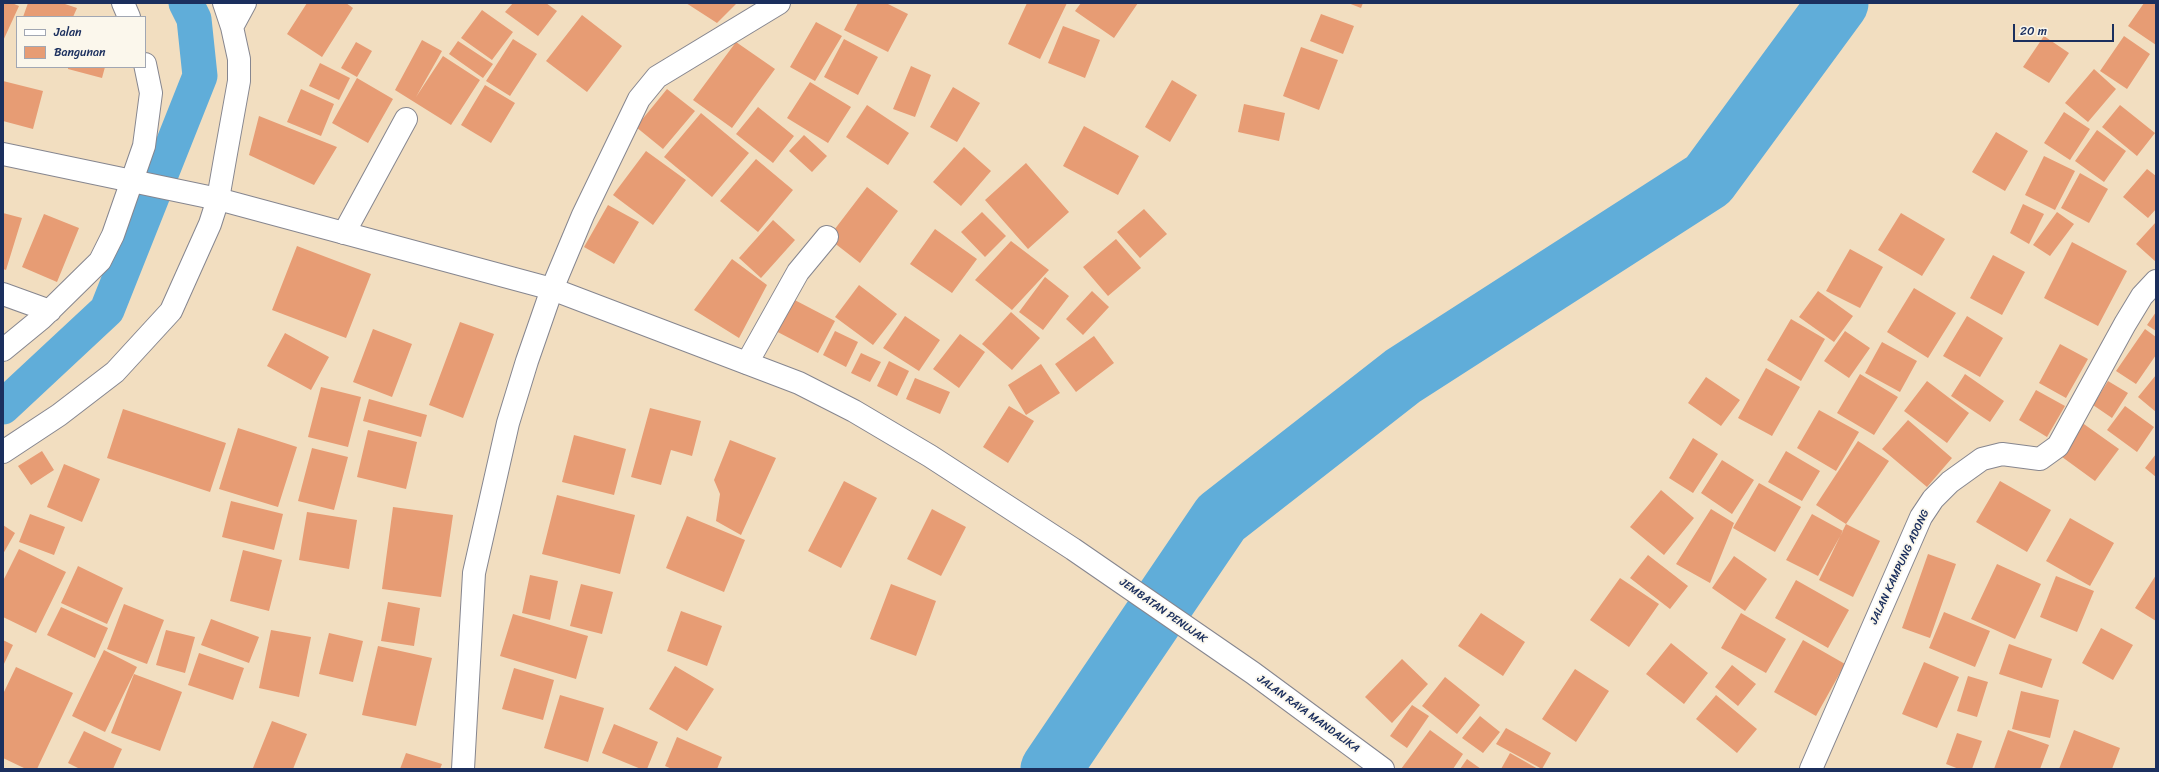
<!DOCTYPE html>
<html>
<head>
<meta charset="utf-8">
<style>
	body { margin:0 }
	#map { position:relative; width:2159px; height:772px; overflow:hidden; background:#f2dec0; font-family:Sriracha,sans-serif }
	canvas { display:block }
	.frame { position:absolute; inset:0; border:4px solid #1b2f5e; pointer-events:none }
	.legend { position:absolute; left:16px; top:16px; width:130px; height:52px; box-sizing:border-box; background:#fbf7ec; border:1px solid #a1a7b3; margin:0; padding:5px 7px; list-style:none; font-size:12px; color:#1b2f5e }
	.legend li { display:flex; align-items:center; gap:8px; height:20px }
	.legend b { width:20px; border:1px solid #a1a7b3 }
	.scale { position:absolute; left:2013px; top:24px; width:101px; height:18px; box-sizing:border-box; border:2px solid #1b2f5e; border-top:0; padding-left:5px; font-size:12px; line-height:14px; white-space:nowrap; color:#1b2f5e; -webkit-text-stroke:3px #fbf7ec; paint-order:stroke }
</style>
</head>
<body>
<div id="map">
<canvas width="2159" height="772"></canvas>
<div class="frame"></div>
<ul class="legend">
<li><b style="height:5px;background:#fff"></b>Jalan</li>
<li><b style="height:11px;background:#e79c74"></b>Bangunan</li>
</ul>
<div class="scale">20 m</div>
</div>
<script>
const context = document.querySelector('canvas').getContext('2d');
context.lineJoin = 'round';
const poly = rows => new Path2D(rows.map(r => 'M' + r).join(''));
function stroke(path, color, width, dash) { context.strokeStyle = color; context.lineWidth = width; context.lineCap = dash ? 'butt' : 'round'; context.setLineDash(dash || []); context.stroke(path); }
function fill(path, color) { context.fillStyle = color; context.fill(path, 'evenodd'); }
function drawText(font, color, halo, rows, align = 'center') {
  context.font = font + ' Sriracha,sans-serif'; context.lineWidth = 3.5; context.setLineDash([]); context.textBaseline = 'middle'; context.strokeStyle = halo; context.fillStyle = color; for (const [text, x, y, turn = 0] of rows) {
    context.save(); context.translate(x, y); context.rotate((+turn || 0) * Math.PI / 180); context.textAlign = isNaN(turn) ? turn : align; if (halo) context.strokeText(text, 0, 0); context.fillText(text, 0, 0); context.restore();
  }
}
stroke(poly([
	[3,407,107,310,200,76,194,19,186,3]
]), '#60add9', 35);
stroke(poly([
	[1051,769,1221,518,1403,376,1708,180,1838,3]
]), '#60add9', 61);
fill(poly([
	[3,3,12,3,19,6,3,41],
	[28,3,62,3,77,8,73,17,23,17],
	[307,3,346,3,353,8,322,57,287,34],
	[513,3,546,3,557,11,538,36,505,12],
	[686,3,737,3,717,23],
	[858,3,886,3,908,14,888,52,844,30],
	[1027,3,1067,3,1040,59,1008,44],
	[1081,3,1138,3,1114,38,1075,11],
	[1348,3,1363,3,1361,8],
	[2144,3,2156,3,2156,45,2128,26],
	[482,10,513,32,492,60,461,38],
	[1321,14,1354,26,1343,54,1310,41],
	[582,15,622,46,587,92,546,61],
	[816,22,842,36,815,81,790,67],
	[1063,26,1100,40,1085,78,1048,63],
	[2044,36,2069,53,2049,83,2023,67],
	[2124,36,2150,54,2127,89,2100,71],
	[513,39,537,54,510,96,486,81],
	[844,39,878,57,858,95,824,77],
	[422,40,442,51,416,97,443,56,480,80,451,125,395,90],
	[458,41,493,64,483,78,449,54],
	[356,42,372,51,357,77,341,68],
	[736,42,775,69,732,128,693,100],
	[1301,47,1338,60,1319,110,1283,96],
	[320,63,350,78,339,100,309,86],
	[911,66,931,75,915,117,893,109],
	[68,67,105,67,102,78,68,69],
	[2094,69,2116,89,2088,122,2065,103],
	[357,78,393,99,368,143,332,123],
	[1172,80,1197,95,1170,142,1145,127],
	[3,81,43,91,33,129,3,121],
	[810,82,851,107,828,143,787,118],
	[485,85,515,103,491,143,461,125],
	[953,87,980,103,957,142,930,127],
	[301,89,334,104,321,136,287,122],
	[667,89,695,111,663,149,636,127],
	[1244,104,1285,113,1279,141,1238,132],
	[867,105,909,133,888,165,846,137],
	[2120,105,2155,133,2137,156,2102,127],
	[758,107,794,136,773,163,736,134],
	[2064,112,2090,129,2070,160,2044,143],
	[701,113,749,153,712,197,664,157],
	[259,116,337,147,314,185,249,155],
	[1084,126,1139,156,1118,195,1063,166],
	[2097,130,2126,151,2104,182,2075,161],
	[1996,132,2028,151,2005,191,1972,172],
	[804,135,827,156,812,172,789,151],
	[964,147,991,171,961,206,933,182],
	[646,151,686,180,653,225,613,195],
	[2044,156,2075,171,2055,210,2025,195],
	[756,159,793,190,758,232,720,201],
	[1026,163,1069,212,1028,249,985,200],
	[2147,169,2156,176,2156,209,2148,218,2123,197],
	[2080,173,2108,189,2089,223,2061,208],
	[867,187,898,211,860,263,828,238],
	[2023,204,2044,214,2029,244,2010,233],
	[608,205,639,222,614,264,584,247],
	[1144,209,1167,234,1140,258,1117,232],
	[982,212,1006,236,985,257,961,232],
	[2057,212,2074,224,2050,256,2033,245],
	[3,213,22,218,6,270,3,269],
	[1901,213,1945,239,1922,276,1878,250],
	[44,214,79,228,57,282,22,267],
	[773,220,795,240,761,278,739,258],
	[2156,222,2156,262,2136,244],
	[935,229,977,259,952,293,910,264],
	[1116,239,1141,268,1108,296,1083,267],
	[1011,241,1049,270,1012,310,975,280],
	[2072,242,2127,271,2098,326,2044,298],
	[297,246,371,274,346,338,272,310],
	[1850,249,1883,267,1860,308,1826,291],
	[1993,255,2025,272,2002,315,1970,298],
	[732,259,767,285,739,338,694,310],
	[1045,277,1069,296,1043,330,1019,312],
	[859,285,897,314,873,345,835,317],
	[1914,288,1956,313,1928,358,1887,332],
	[1092,291,1109,307,1083,335,1066,319],
	[1818,291,1853,316,1834,342,1799,317],
	[787,296,835,321,818,353,770,328],
	[1011,312,1040,338,1012,370,982,344],
	[2156,312,2156,331,2147,325],
	[905,316,940,340,919,371,883,348],
	[1967,316,2003,338,1980,377,1943,356],
	[1791,319,1825,339,1801,381,1767,360],
	[460,322,494,334,463,418,429,405],
	[373,329,412,344,392,397,353,382],
	[2145,329,2156,337,2156,355,2136,384,2116,371],
	[835,331,858,342,846,367,823,355],
	[1845,331,1870,348,1849,378,1824,361],
	[285,333,329,357,311,390,267,366],
	[960,334,985,352,959,388,933,369],
	[1094,336,1114,363,1076,392,1055,364],
	[1882,342,1917,361,1900,392,1865,373],
	[2060,344,2088,359,2066,398,2039,383],
	[861,353,881,362,870,382,851,373],
	[889,361,909,371,897,396,877,386],
	[1041,364,1060,393,1026,415,1008,385],
	[1766,368,1800,387,1772,436,1738,418],
	[1860,374,1898,397,1874,435,1837,413],
	[1965,374,2004,401,1990,422,1951,396],
	[2156,375,2156,412,2138,397],
	[1706,377,1740,400,1721,426,1688,403],
	[915,378,950,392,940,414,906,399],
	[1927,381,1969,413,1947,443,1904,411],
	[2108,381,2128,393,2112,418,2093,405],
	[321,387,361,397,348,447,308,437],
	[2036,390,2065,406,2047,437,2019,420],
	[369,399,427,415,421,437,363,421],
	[1009,406,1034,421,1008,463,983,447],
	[2125,406,2154,427,2137,452,2107,430],
	[650,408,701,421,692,456,671,450,661,485,631,477],
	[123,409,226,443,210,492,107,458],
	[1819,410,1859,432,1836,471,1797,448],
	[1908,420,1952,458,1927,487,1882,449],
	[2081,422,2119,449,2095,481,2058,454],
	[238,428,297,447,278,507,219,489],
	[368,430,417,442,406,489,357,477],
	[574,435,626,449,614,495,562,482],
	[1693,438,1718,454,1693,493,1669,478],
	[730,440,776,458,741,535,716,521,720,494,714,480],
	[1858,441,1889,461,1846,524,1816,505],
	[312,448,348,457,334,510,298,501],
	[42,451,54,470,31,485,18,466],
	[1786,451,1820,471,1802,501,1768,482],
	[2156,454,2156,477,2145,468],
	[1722,460,1754,480,1732,514,1701,493],
	[64,464,100,479,82,522,47,507],
	[844,481,877,498,841,568,808,551],
	[2000,481,2051,510,2027,552,1976,522],
	[1759,483,1801,507,1775,552,1733,528],
	[1661,490,1694,518,1664,555,1630,527],
	[557,495,635,515,620,574,542,554],
	[231,501,283,514,274,550,222,537],
	[393,507,453,515,441,597,382,589],
	[932,509,966,527,941,576,907,559],
	[1711,509,1734,523,1710,583,1676,564],
	[307,512,357,520,349,569,299,560],
	[30,514,65,527,54,555,19,542],
	[1812,514,1843,531,1818,576,1786,560],
	[687,516,745,540,724,592,666,568],
	[2070,518,2114,543,2090,586,2046,561],
	[1846,524,1880,541,1853,597,1819,580],
	[3,525,15,533,3,554],
	[19,549,66,572,36,633,3,617,3,581],
	[243,550,282,560,269,611,230,601],
	[1928,554,1956,564,1930,638,1902,628],
	[1648,555,1688,586,1670,609,1630,578],
	[1734,556,1767,579,1745,611,1712,588],
	[1997,564,2041,584,2015,639,1971,619],
	[78,566,123,588,107,624,61,603],
	[530,575,558,581,550,620,522,613],
	[2156,575,2156,621,2135,608],
	[2056,576,2094,591,2077,632,2040,617],
	[1620,578,1659,604,1629,647,1590,620],
	[1796,580,1849,610,1828,648,1775,618],
	[581,584,613,592,602,634,570,626],
	[891,584,936,601,916,656,870,639],
	[388,602,420,608,414,646,381,641],
	[124,604,164,620,147,664,107,649],
	[61,607,108,628,95,658,47,635],
	[681,611,722,626,707,666,667,651],
	[1944,612,1990,631,1975,667,1929,648],
	[1481,613,1525,642,1503,676,1458,646],
	[1741,613,1786,639,1766,673,1721,648],
	[513,614,588,636,576,679,500,656],
	[211,619,259,637,249,663,201,645],
	[2101,628,2133,645,2113,680,2082,663],
	[166,630,195,637,185,673,156,665],
	[271,630,311,637,299,697,259,688],
	[329,633,363,641,353,682,319,674],
	[3,640,13,645,3,666],
	[1803,640,1845,664,1816,716,1774,692],
	[1671,643,1708,673,1684,704,1646,674],
	[2009,644,2052,659,2042,688,1999,674],
	[378,646,432,658,416,726,362,715],
	[104,650,137,667,105,732,72,716],
	[199,653,244,668,233,700,188,685],
	[1402,659,1428,684,1392,723,1365,697],
	[1924,662,1959,677,1937,728,1902,714],
	[1732,665,1756,684,1738,706,1715,687],
	[675,666,714,689,687,731,649,709],
	[16,667,73,693,37,769,26,769,3,758,3,694],
	[514,668,554,680,543,720,502,709],
	[1575,669,1609,691,1576,742,1542,719],
	[134,674,182,692,160,751,111,733],
	[1968,676,1988,682,1977,717,1957,711],
	[1445,677,1480,705,1457,734,1422,706],
	[2021,691,2059,700,2050,738,2012,729],
	[560,695,604,708,588,762,544,748],
	[1716,695,1757,729,1737,753,1696,719],
	[1412,705,1429,716,1407,748,1390,736],
	[1480,716,1500,732,1483,753,1462,738],
	[272,721,307,734,293,769,253,768],
	[614,724,658,742,647,769,641,769,602,753],
	[1506,728,1551,753,1542,769,1496,744],
	[1430,730,1463,754,1453,769,1401,769],
	[2008,730,2049,745,2040,769,1994,769],
	[2074,730,2120,748,2112,769,2059,769],
	[84,731,122,749,113,769,80,769,68,763],
	[1957,733,1982,741,1972,769,1959,769,1946,764],
	[677,737,722,757,717,769,672,769,665,766],
	[406,753,442,764,440,769,400,769],
	[1510,753,1538,769,1501,769],
	[1467,759,1481,769,1460,769]
]), '#e79c74');
const minor = poly([
	[123,3,129,17],
	[232,27,245,3],
	[344,233,406,119],
	[3,294,50,311],
	[3,350,42,318,100,261,113,235,144,146,151,93,145,64],
	[747,363,798,272,827,237],
	[3,452,59,415,115,372,171,311,210,224,218,199,225,159,239,81,239,59,232,27,224,3],
	[463,769,474,573,508,423,527,361,552,289,583,215,639,99,657,77,779,3],
	[1811,769,1921,517,1933,499,1950,482,1982,459,2002,454,2040,459,2058,446,2125,324,2142,296,2156,281]
]);
const secondary = poly([
	[3,154,218,199,552,289,799,383,854,411,930,456,1073,549,1253,673,1383,769]
]);
stroke(minor, '#86868f', 24);
stroke(secondary, '#86868f', 24);
stroke(minor, '#fff', 22);
stroke(secondary, '#fff', 22);
drawText('11px', '#1b2f5e', '#fbf7ec', [
	["JALAN KAMPUNG ADONG",1900,567,-65],
	["JEMBATAN PENUJAK",1163,611,35],
	["JALAN RAYA MANDALIKA",1308,714,36]
]);
</script>
</body>
</html>
